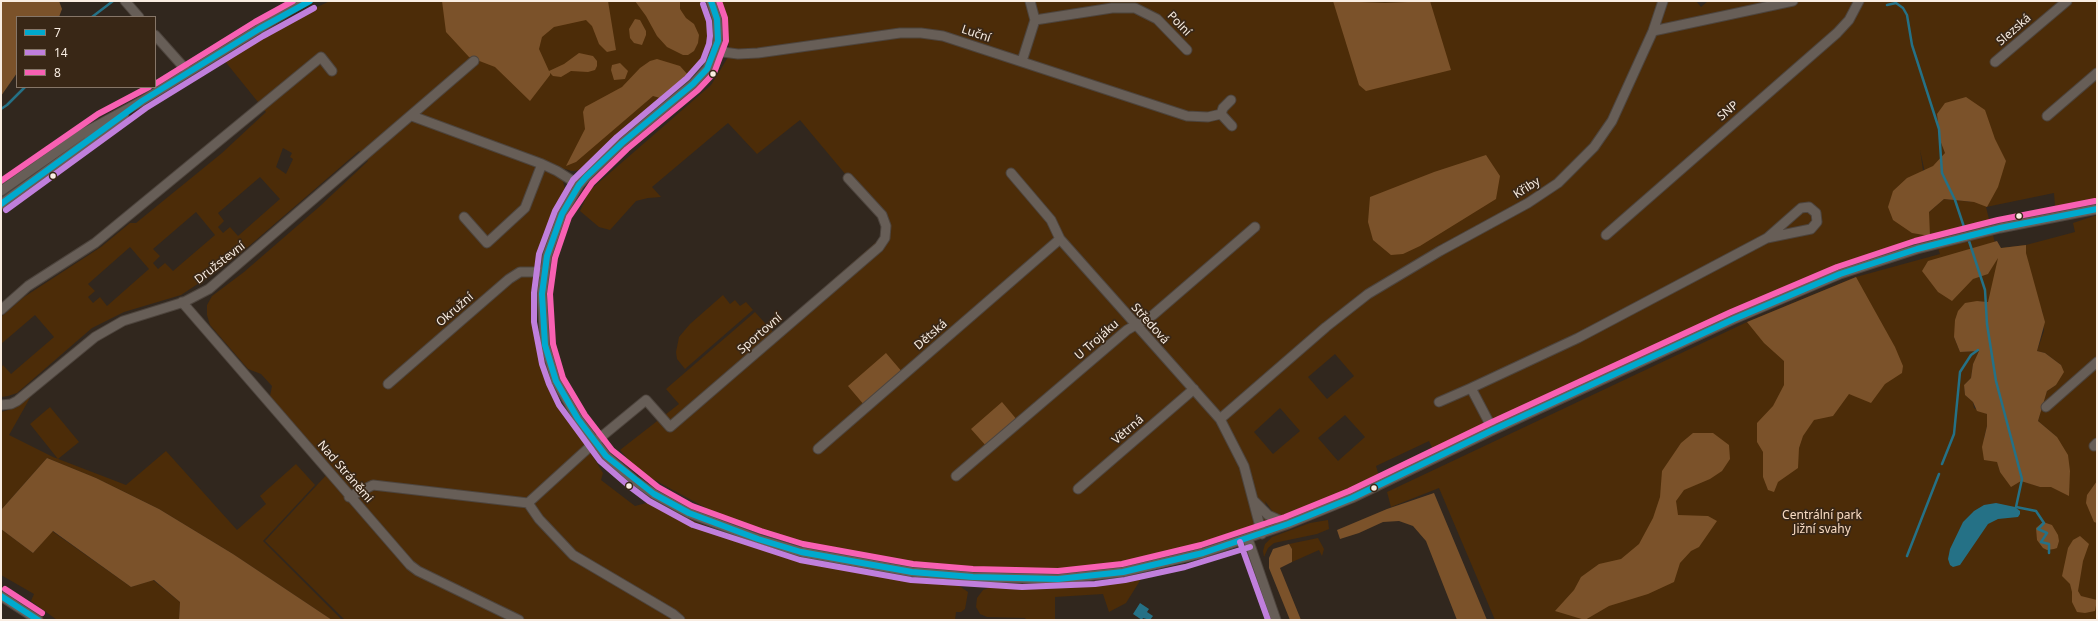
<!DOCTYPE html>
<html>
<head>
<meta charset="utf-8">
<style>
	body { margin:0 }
	#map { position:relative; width:2098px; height:621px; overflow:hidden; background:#31271e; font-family:"Noto Sans",sans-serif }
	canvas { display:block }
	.frame { position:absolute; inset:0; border:2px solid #f9ede2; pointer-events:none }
	.legend { position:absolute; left:16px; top:16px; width:140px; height:72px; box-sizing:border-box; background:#392716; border:1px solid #867668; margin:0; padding:5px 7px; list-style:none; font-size:12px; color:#f9ede2 }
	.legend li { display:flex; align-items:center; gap:8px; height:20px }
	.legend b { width:20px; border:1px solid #867668 }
</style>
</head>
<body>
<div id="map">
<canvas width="2098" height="621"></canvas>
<div class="frame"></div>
<ul class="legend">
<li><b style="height:5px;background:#00a9ce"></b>7</li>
<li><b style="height:5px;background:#c07fdc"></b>14</li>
<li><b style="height:5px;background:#f860b3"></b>8</li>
</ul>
</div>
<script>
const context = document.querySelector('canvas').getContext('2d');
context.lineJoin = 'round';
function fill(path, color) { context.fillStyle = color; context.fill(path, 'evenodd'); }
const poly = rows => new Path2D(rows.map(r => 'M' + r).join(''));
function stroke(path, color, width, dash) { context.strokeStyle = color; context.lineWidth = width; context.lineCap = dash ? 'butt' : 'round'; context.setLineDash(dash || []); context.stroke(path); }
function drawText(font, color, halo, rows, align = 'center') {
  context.font = font + ' "Noto Sans",sans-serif'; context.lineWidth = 3.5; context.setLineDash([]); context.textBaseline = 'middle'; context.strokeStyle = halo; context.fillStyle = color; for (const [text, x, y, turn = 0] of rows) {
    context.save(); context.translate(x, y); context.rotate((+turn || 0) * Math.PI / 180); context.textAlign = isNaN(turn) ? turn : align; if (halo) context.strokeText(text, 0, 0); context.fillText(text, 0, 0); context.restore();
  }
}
fill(poly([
	[330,1,702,1,708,19,709,37,705,54,694,72,652,110,598,153,589,165,583,170,572,171,565,169,563,181,566,194,550,227,539,265,533,268,537,277,535,307,538,335,551,382,563,407,603,473,601,480,635,506,654,501,719,533,783,554,847,568,955,583,968,592,965,609,961,612,956,612,955,620,345,620,265,541,331,470,270,396,272,386,261,374,248,369,210,325,207,315,207,305,212,296,244,272,319,207,368,161,359,151,241,253,216,272,181,295,124,312,92,328,17,393,8,396,1,397,1,368,3,365,11,374,54,337,35,315,1,344,1,317,24,297,101,247,130,223,136,223,222,153,266,112,224,60,292,19],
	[283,148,292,153,290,157,293,159,286,174,276,167],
	[260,177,280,199,238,236,230,227,223,233,218,227,224,221,218,213],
	[196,212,215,235,173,271,165,263,158,269,153,263,160,256,153,249],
	[130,247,149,269,107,306,100,297,93,303,88,297,95,291,88,284],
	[719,1,1696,1,1701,7,1708,1,2097,1,2097,202,2055,206,2054,193,1986,207,1998,255,2002,248,2026,245,2075,232,2073,223,2097,215,2097,620,1495,620,1439,488,1391,507,1387,492,1747,322,1856,277,1940,254,1934,237,1931,234,1799,280,1577,383,1473,435,1434,452,1429,441,1376,466,1379,476,1371,483,1286,516,1275,515,1265,501,1269,519,1230,538,1191,550,1141,561,1090,568,1052,572,1002,572,924,564,824,549,741,527,638,471,620,450,679,404,666,389,755,312,773,332,891,229,889,222,867,200,800,120,757,154,728,123,652,187,661,197,648,198,636,201,610,230,599,227,580,211,589,191,711,85,730,54,727,30],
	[1920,150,1928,186,1972,202,1944,199,1929,212],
	[1977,301,2042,310,2044,331,2037,351,2045,353,2061,365,2056,385,2047,391,2038,421,2057,437,2051,487,2040,487,2000,472,1997,461,1984,438,1987,426,1987,414,1974,408,1973,402,1965,395,1964,385,1971,378,1973,364,1980,351,1960,352,1954,337],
	[1335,354,1354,376,1327,399,1308,377],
	[1280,408,1300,431,1273,454,1254,432],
	[1345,415,1365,437,1338,461,1318,438],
	[723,295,730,304,735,300,740,306,746,302,753,310,685,369,677,359,676,352,679,337,690,324],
	[31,396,9,435,53,457,126,485,166,451,237,530,266,504,260,496,296,464,315,485,263,541,342,620,332,620,233,554,159,509,96,478,47,458,1,510,1,412,15,408],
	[50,407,79,442,58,459,30,424],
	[1328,520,1329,529,1317,534,1274,543,1268,548,1264,557,1263,551,1265,544,1272,537,1310,523],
	[1,529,33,553,52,531,131,587,153,580,180,602,179,620,57,620,31,601,34,594,1,575],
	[1318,538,1324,549,1322,556,1319,550,1292,562,1292,549,1289,544],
	[1139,577,1141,579,1126,603,1109,612,1103,594,1055,597,1055,620,1023,620,1026,618,987,617,980,614,976,607,977,598,983,590,991,587,1066,585]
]), '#4c2c08');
fill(poly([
	[1,1,59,1,62,9,59,17,17,17,17,73,1,96],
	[442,1,608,1,616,50,607,52,599,44,592,26,586,20,554,27,542,37,539,49,549,71,564,64,579,53,593,56,597,61,597,66,595,70,588,72,571,71,561,77,553,76,550,73,550,75,530,101,495,67,469,57,446,32],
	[635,1,680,1,680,9,686,18,694,24,699,35,698,43,694,51,688,55,683,55,667,47,657,36,646,16],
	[1333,1,1385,3,1430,1,1451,70,1366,91,1359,85],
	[635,19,640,20,646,31,646,35,642,45,634,43,630,38,629,29],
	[657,59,680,66,689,76,683,82,677,83,660,98,653,96,576,162,566,166,585,129,583,112,585,107,622,87,640,68,650,61],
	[620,63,628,71,625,79,614,80,611,70,612,65],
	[1966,97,1985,110,1995,139,2006,161,1998,187,1987,207,1974,202,1944,199,1929,212,1930,236,1912,233,1893,220,1888,207,1893,191,1907,178,1933,166,1945,153,1940,140,1937,114,1945,103],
	[1486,155,1500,176,1496,199,1420,246,1403,254,1391,255,1373,240,1368,222,1370,197,1434,172],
	[1997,241,2001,248,2026,245,2026,253,2045,322,2037,351,2045,353,2061,365,2064,372,2056,385,2047,391,2038,421,2057,437,2068,455,2070,471,2069,496,2051,487,2040,487,2021,481,2011,487,2000,472,1997,462,1984,460,1982,447,1987,426,1987,414,1977,411,1973,402,1965,395,1964,385,1971,378,1973,364,1979,351,1960,352,1954,337,1955,320,1958,311,1965,303,1977,301,1988,302,1998,258,1988,274,1973,279,1952,301,1938,292,1922,271,1928,261],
	[1856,277,1895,347,1903,366,1902,373,1885,384,1871,403,1849,394,1833,416,1814,420,1803,436,1799,448,1798,468,1778,482,1774,492,1768,490,1763,477,1763,452,1757,442,1757,423,1773,406,1784,385,1784,361,1764,343,1747,322],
	[886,353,903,373,865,406,848,386],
	[1002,402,1018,421,987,447,971,429],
	[1693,433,1713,433,1729,445,1730,459,1722,471,1710,479,1684,490,1676,501,1678,515,1708,516,1717,521,1699,547,1691,551,1680,563,1674,582,1648,594,1609,606,1585,620,1555,611,1574,590,1581,577,1599,564,1621,559,1639,544,1653,518,1660,497,1662,471,1681,443],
	[47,458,96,478,159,509,233,554,332,620,179,620,180,602,154,580,131,587,53,531,33,553,1,529,1,510],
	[2097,481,2097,523,2094,522,2086,503,2087,495],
	[1434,493,1487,620,1457,620,1426,541,1413,526,1399,521,1383,522,1359,533,1340,539,1337,530,1387,509],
	[2043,522,2052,525,2058,535,2059,541,2057,548,2054,549,2047,550,2043,548,2037,540,2036,528],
	[2080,536,2089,544,2083,561,2078,591,2081,596,2097,600,2095,611,2085,613,2077,612,2072,602,2072,592,2070,584,2062,576,2068,548,2073,540],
	[1289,544,1292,549,1292,562,1280,568,1301,620,1290,620,1269,568,1269,558,1273,549]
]), '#7b522a');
fill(poly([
	[1996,503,2015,507,2020,511,2020,514,2018,517,1998,519,1988,524,1960,565,1953,567,1950,565,1948,559,1950,549,1963,522,1974,511,1984,505],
	[1140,603,1149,609,1147,612,1153,616,1150,620,1143,618,1142,620,1133,614]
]), '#257186');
stroke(poly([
	[1887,5,1896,3,1903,8,1907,15,1912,45,1939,129,1942,173,1955,200,1966,233],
	[92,17,113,1],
	[1,109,7,105,25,87],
	[1968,238,1985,290,1987,324,1996,381,2022,479,2016,507,2036,511,2044,523,2038,529,2047,533,2041,542,2049,544,2049,553],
	[1942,464,1954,434,1960,372,1971,355,1978,350],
	[1907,556,1939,474]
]), '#257186', 2.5);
const minor = poly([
	[125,1,139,17],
	[711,1,717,19,718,41,713,57,707,69,693,84,622,143,586,177,579,185,562,214,547,256,542,294,545,345,556,381,578,419,606,456,634,480,654,494,689,513,758,539,801,552,912,572,973,577,1058,579,1123,572,1203,553,1288,524,1352,498,1493,430,1734,319,1840,274,1917,249,2000,228,2097,209],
	[1035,20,1112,8,1135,8,1157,19,1187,50],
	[1653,31,1793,1],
	[155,35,188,72],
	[715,51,738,54,758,53,900,33,921,33,943,36,1187,116,1208,117,1221,114],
	[1022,61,1035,20,1030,1],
	[1995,62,2067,1],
	[1221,114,1223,108,1231,100],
	[1221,114,1232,126],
	[412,116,542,164,557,171,579,185],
	[2047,116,2097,73],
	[1011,173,1051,220,1060,239,1220,419,1244,466,1262,534],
	[1,191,82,134,142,101,304,1],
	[1,204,124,115],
	[464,217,487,243,525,208,542,164],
	[1606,235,1837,33,1849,20,1859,1],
	[182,302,410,565,418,571,519,620],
	[1,310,28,286,95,243,321,57,332,71],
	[388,384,509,279,520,272,544,272],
	[1439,402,1471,388],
	[1,405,11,404,17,401,95,337,123,321,184,302,209,289,474,61],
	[2046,407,2097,362],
	[1220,419,1326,327,1368,294,1440,251,1528,203,1558,183,1594,147,1612,121,1653,31,1663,1],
	[1493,430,1471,388,1578,338,1767,238,1801,208,1809,207,1816,213,1817,222,1811,229,1767,238],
	[2094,446,2097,443],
	[818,449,1060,239],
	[956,476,1127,330,1153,315,1255,227],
	[1078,489,1194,389],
	[349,497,373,485,528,503,595,442,646,400,670,427,879,247,885,238,886,226,882,215,848,178],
	[1254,501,1268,515,1288,524],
	[528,503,539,519,573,555,673,614,680,620],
	[1248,539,1276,620],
	[1,596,38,620]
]);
stroke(minor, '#4d443d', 11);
stroke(minor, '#675e57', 9);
stroke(poly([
	[711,1,717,19,718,41,707,69,693,84,622,143,586,177,579,185,562,214,547,256,542,294,545,345,556,381,578,419,606,456,654,494,689,513,758,539,801,552,912,572,973,577,1058,579,1123,572,1203,553,1288,524,1352,498,1493,430,1734,319,1840,274,1917,249,2000,228,2097,209],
	[1,204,142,101,259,29,310,1],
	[1,596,38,620]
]), '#00a9ce', 6);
stroke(poly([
	[703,4,709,21,710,36,709,44,703,60,687,78,617,137,573,180,555,211,539,254,534,293,534,322,542,364,549,384,559,405,600,461,629,486,649,501,693,525,800,560,911,580,1022,587,1095,584,1125,580,1185,567,1250,547],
	[6,210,146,108,263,36,314,8],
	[1240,542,1268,620]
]), '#c07fdc', 6);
stroke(poly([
	[719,1,725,18,726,41,714,73,698,90,627,149,592,183,569,217,555,258,550,294,553,344,563,378,585,415,612,450,658,487,692,506,761,531,803,544,913,564,973,569,1058,571,1122,564,1201,545,1285,517,1349,491,1490,423,1731,312,1837,267,1915,241,1998,220,2095,201],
	[155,84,255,22,293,1],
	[1,181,98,114,149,87],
	[5,589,42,613]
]), '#f860b3', 6);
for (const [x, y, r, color] of [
	[713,74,3.5,"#f9ede2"],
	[53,176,3.5,"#f9ede2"],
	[2019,216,3.5,"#f9ede2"],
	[629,486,3.5,"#f9ede2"],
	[1374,488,3.5,"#f9ede2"]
]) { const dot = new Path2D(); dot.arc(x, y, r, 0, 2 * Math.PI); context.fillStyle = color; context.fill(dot); stroke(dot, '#392716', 1.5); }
drawText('12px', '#f9ede2', '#392716', [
	["Polní",1179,24,46],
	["Slezská",2014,30,-41],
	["Luční",976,34,18],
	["SNP",1728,111,-40],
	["Křiby",1527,188,-33],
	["Družstevní",220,263,-38],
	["Okružní",455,310,-41],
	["Středová",1150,324,48],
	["Sportovní",760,334,-41],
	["Dětská",931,335,-41],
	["U Trojáku",1097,340,-41],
	["Větrná",1128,430,-41],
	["Nad Stráněmi",345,472,49]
]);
drawText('12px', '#f9dcc4', '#392716', [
	["Centrální park",1822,516],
	["Jižní svahy",1822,530]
]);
</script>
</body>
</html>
